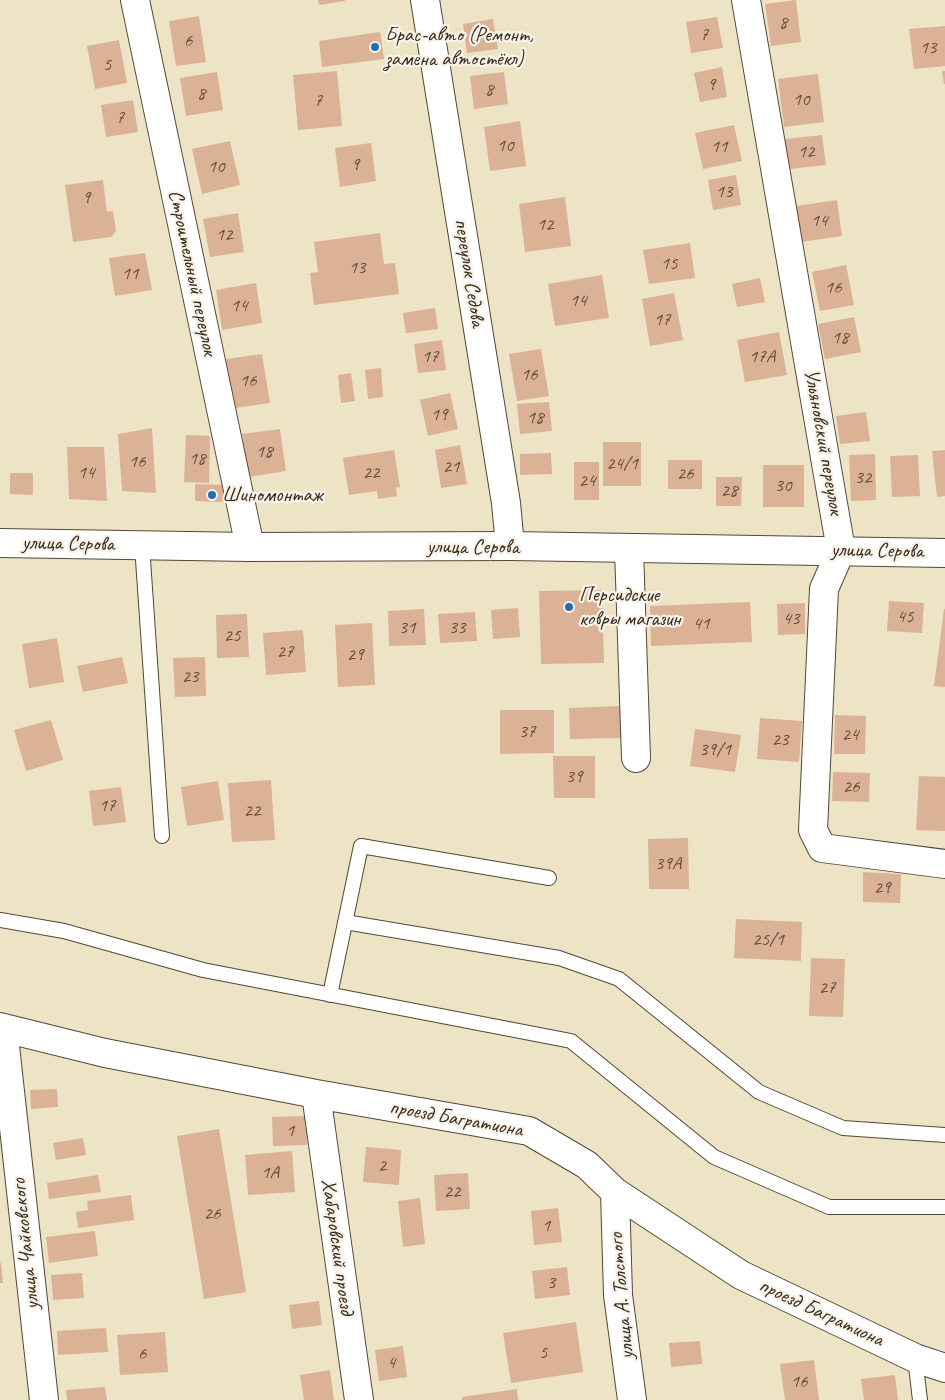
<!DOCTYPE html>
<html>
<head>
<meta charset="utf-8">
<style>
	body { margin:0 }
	canvas { display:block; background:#ede4c5 }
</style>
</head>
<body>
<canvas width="945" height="1400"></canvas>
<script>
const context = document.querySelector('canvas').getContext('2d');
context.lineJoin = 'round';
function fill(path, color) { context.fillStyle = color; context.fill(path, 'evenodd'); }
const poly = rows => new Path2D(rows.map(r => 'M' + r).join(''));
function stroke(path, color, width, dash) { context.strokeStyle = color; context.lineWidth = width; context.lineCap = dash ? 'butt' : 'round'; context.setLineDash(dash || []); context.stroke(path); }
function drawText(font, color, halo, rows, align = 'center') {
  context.font = font + ' Caveat,sans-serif'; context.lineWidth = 4.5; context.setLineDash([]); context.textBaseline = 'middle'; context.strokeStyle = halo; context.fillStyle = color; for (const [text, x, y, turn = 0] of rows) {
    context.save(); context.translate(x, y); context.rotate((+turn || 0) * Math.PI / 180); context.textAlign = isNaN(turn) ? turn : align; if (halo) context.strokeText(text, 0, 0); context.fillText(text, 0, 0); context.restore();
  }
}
fill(poly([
	[318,0,345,0,345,1,319,5],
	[796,0,801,42,771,46,765,4],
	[199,16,206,62,176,66,169,21],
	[717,17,723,48,691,53,686,22],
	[493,19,498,49,467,53,463,24],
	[945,26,945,66,914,69,909,29],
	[380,32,384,59,322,67,319,41],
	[119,40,127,83,95,89,87,46],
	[722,67,727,97,700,102,694,73],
	[337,71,342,126,298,130,293,75],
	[942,71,945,71,945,84,944,84],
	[217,72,223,110,186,116,180,78],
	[504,72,508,104,474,109,470,76],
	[818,74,824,122,784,127,778,79],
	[133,100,138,132,106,137,101,105],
	[520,121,526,166,490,171,484,127],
	[734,125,742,161,703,169,695,133],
	[822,135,826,165,789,169,785,139],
	[230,141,240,185,202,194,192,149],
	[371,143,376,181,340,187,335,148],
	[736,175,741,205,713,210,708,180],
	[103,180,107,212,113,211,116,231,111,237,73,242,65,185],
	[565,197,571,246,525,252,519,204],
	[837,200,842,236,801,242,796,206],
	[238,213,244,252,210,257,203,219],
	[380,233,384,264,395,263,399,294,314,305,310,273,318,272,314,242],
	[690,243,695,278,649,284,643,250],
	[145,253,152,290,115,296,109,258],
	[846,265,854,305,820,311,812,272],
	[602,275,609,318,555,326,548,284],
	[760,278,765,302,737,307,732,284],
	[256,283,262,323,222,330,216,290],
	[674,293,683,340,650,346,642,299],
	[435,308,438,329,406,333,403,313],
	[854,317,861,352,825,359,818,324],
	[779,332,787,375,745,382,737,340],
	[442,340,446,370,418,373,414,344],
	[541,349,549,396,517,401,509,354],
	[262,354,270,403,234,408,226,359],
	[381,368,383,397,368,399,365,370],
	[351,373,355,401,341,403,338,375],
	[450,393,458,429,428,436,420,400],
	[549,402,552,431,520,434,517,404],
	[866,412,870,441,840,444,836,416],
	[152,428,156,493,122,491,118,434],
	[280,429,286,471,249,477,242,434],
	[186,435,210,436,209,483,184,482],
	[603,442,641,442,641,486,603,486],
	[460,445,467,484,441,488,435,450],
	[67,447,104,447,107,501,69,499],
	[394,450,400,487,396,488,397,496,378,499,377,491,349,495,343,458],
	[945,450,945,496,937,497,932,451],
	[551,453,552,474,520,475,520,454],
	[875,454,876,500,851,501,849,455],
	[918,455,920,496,892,497,890,456],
	[668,460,702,460,702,489,668,489],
	[574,462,599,462,599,500,574,500],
	[763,465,804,465,804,507,763,507],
	[10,473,33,473,33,495,10,494],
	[716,477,742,477,741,506,716,506],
	[195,484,226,485,225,502,195,501],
	[602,590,604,663,541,664,539,591],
	[889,601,924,603,922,633,887,631],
	[750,602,752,642,651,646,650,606],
	[805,603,805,634,778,635,777,604],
	[518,608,520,637,493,639,491,610],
	[424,609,426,645,389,646,388,611],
	[944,609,945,609,945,687,934,686],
	[475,612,477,641,440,643,438,614],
	[247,614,249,657,217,658,216,615],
	[372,623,375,685,338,687,335,625],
	[303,630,306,672,266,675,263,633],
	[57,638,64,682,29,688,22,644],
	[122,657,128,683,83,692,77,666],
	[205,657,206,696,175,697,173,658],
	[620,706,621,738,570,739,569,708],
	[500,710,554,710,554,753,500,754],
	[835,715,866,716,865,754,834,754],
	[760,718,802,721,799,762,757,759],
	[51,720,63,760,26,771,14,730],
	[695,729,741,735,735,772,690,766],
	[553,756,595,756,595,798,554,798],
	[833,772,870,773,869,802,832,801],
	[919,776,945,777,945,831,916,830],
	[271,780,275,840,232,842,228,783],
	[218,781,224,820,187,826,181,787],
	[121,787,126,822,93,826,89,791],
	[688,838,689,889,649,889,648,839],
	[863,872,901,874,900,903,863,902],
	[736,919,802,922,801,961,734,958],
	[811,958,845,959,843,1017,809,1016],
	[57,1089,58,1107,31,1109,30,1090],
	[307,1116,307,1145,273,1146,272,1117],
	[219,1129,246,1292,204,1299,177,1136],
	[83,1138,86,1155,56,1160,53,1143],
	[366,1147,401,1150,399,1185,363,1182],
	[292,1151,295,1192,248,1195,245,1155],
	[468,1173,470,1209,436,1211,434,1175],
	[98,1175,101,1192,49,1199,47,1183],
	[131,1195,134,1220,78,1228,76,1212,88,1210,87,1201],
	[420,1198,425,1244,403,1247,398,1201],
	[558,1208,562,1242,534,1245,531,1211],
	[95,1231,98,1256,49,1263,46,1237],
	[0,1263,1,1263,3,1283,0,1283],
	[567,1267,570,1295,535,1299,532,1271],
	[82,1273,84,1298,53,1300,51,1275],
	[319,1301,322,1325,292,1329,289,1305],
	[576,1322,583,1372,511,1383,503,1333],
	[106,1328,108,1352,58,1355,57,1331],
	[165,1332,168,1372,120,1375,117,1335],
	[700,1341,702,1364,671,1367,669,1343],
	[403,1346,407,1377,379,1381,375,1350],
	[814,1360,819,1400,785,1400,780,1364],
	[330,1370,334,1400,304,1400,300,1375],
	[895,1375,898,1400,864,1400,861,1379],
	[105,1387,107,1400,67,1400,66,1390],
	[517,1389,518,1400,462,1400,462,1397]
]), '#dbb296');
const service = poly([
	[142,545,162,836],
	[0,920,64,931,203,970,571,1041,714,1157,829,1207,945,1207],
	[345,922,559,958,619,979,759,1092,843,1128,945,1135],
	[330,995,361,846,549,878],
	[915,1358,920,1400]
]);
const minor = poly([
	[135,0,250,547],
	[425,0,506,503,510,546],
	[746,0,841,550,824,589,813,830,822,848,945,864],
	[629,549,636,758],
	[0,1027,105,1053,316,1094,529,1131,587,1165,615,1192,741,1275,915,1358,945,1368],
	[3,1028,44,1400],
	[316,1094,359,1400],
	[615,1192,618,1295,632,1400]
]);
const secondary = poly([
	[0,543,250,547,510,546,945,553]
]);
stroke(service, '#564637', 16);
stroke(minor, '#564637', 30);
stroke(secondary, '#564637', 30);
stroke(service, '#fff', 14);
stroke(minor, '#fff', 28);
stroke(secondary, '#fff', 28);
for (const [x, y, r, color] of [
	[375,47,5,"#1f6fb2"],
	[212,495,5,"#1f6fb2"],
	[569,607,5,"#1f6fb2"]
]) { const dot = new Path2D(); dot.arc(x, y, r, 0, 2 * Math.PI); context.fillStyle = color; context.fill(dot); stroke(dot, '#f7f3e8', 2); }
drawText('19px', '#634c3c', null, [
	["8",783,23],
	["7",704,35],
	["6",188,41],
	["13",928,48],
	["5",107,65],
	["9",711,85],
	["8",489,90],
	["8",201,94],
	["10",801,100],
	["7",318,101],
	["7",120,118],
	["10",505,146],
	["11",719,147],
	["12",806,152],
	["9",355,165],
	["10",216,167],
	["13",724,192],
	["9",86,198],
	["14",819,221],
	["12",545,225],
	["12",224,235],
	["15",669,264],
	["13",357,268],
	["11",130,274],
	["16",833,288],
	["14",578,301],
	["14",239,306],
	["17",662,320],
	["18",840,338],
	["17",430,357],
	["17А",762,357],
	["16",529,375],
	["16",248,381],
	["19",439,415],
	["18",535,418],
	["18",264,452],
	["18",197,459],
	["16",137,462],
	["24/1",622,464],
	["21",451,467],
	["14",86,473],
	["22",371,473],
	["26",685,474],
	["32",863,478],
	["24",587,481],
	["30",783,486],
	["28",729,491],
	["45",905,617],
	["43",791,619],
	["41",701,624],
	["31",407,628],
	["33",457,628],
	["25",232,636],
	["27",285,652],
	["29",355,655],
	["23",190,677],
	["37",527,732],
	["24",850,735],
	["23",780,740],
	["39/1",715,750],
	["39",574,777],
	["26",851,787],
	["17",107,806],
	["22",252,811],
	["39А",668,864],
	["29",882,888],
	["25/1",768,940],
	["27",827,988],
	["1",290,1131],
	["2",382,1166],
	["1А",270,1173],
	["22",452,1192],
	["26",212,1214],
	["1",546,1226],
	["3",551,1283],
	["5",543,1353],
	["6",142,1354],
	["4",391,1363],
	["16",799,1382]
]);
drawText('21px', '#3b2a1e', '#f7f3e8', [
	["Брас-авто (Ремонт,",385,35],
	["замена автостёкл)",385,59],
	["Шиномонтаж",222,495],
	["Персидские",579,595],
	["ковры магазин",579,619]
], 'left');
drawText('21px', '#3b2a1e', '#f7f3e8', [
	["Строительный переулок",192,273,78],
	["переулок Седова",469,273,81],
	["Ульяновский переулок",823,442,80],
	["улица Серова",68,544,1],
	["улица Серова",473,547],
	["улица Серова",877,551,1],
	["проезд Багратиона",456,1119,10],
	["улица Чайковского",26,1244,-96],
	["Хабаровский проезд",337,1247,82],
	["улица А. Толстого",622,1296,-95],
	["проезд Багратиона",821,1313,25]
]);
</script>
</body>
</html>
